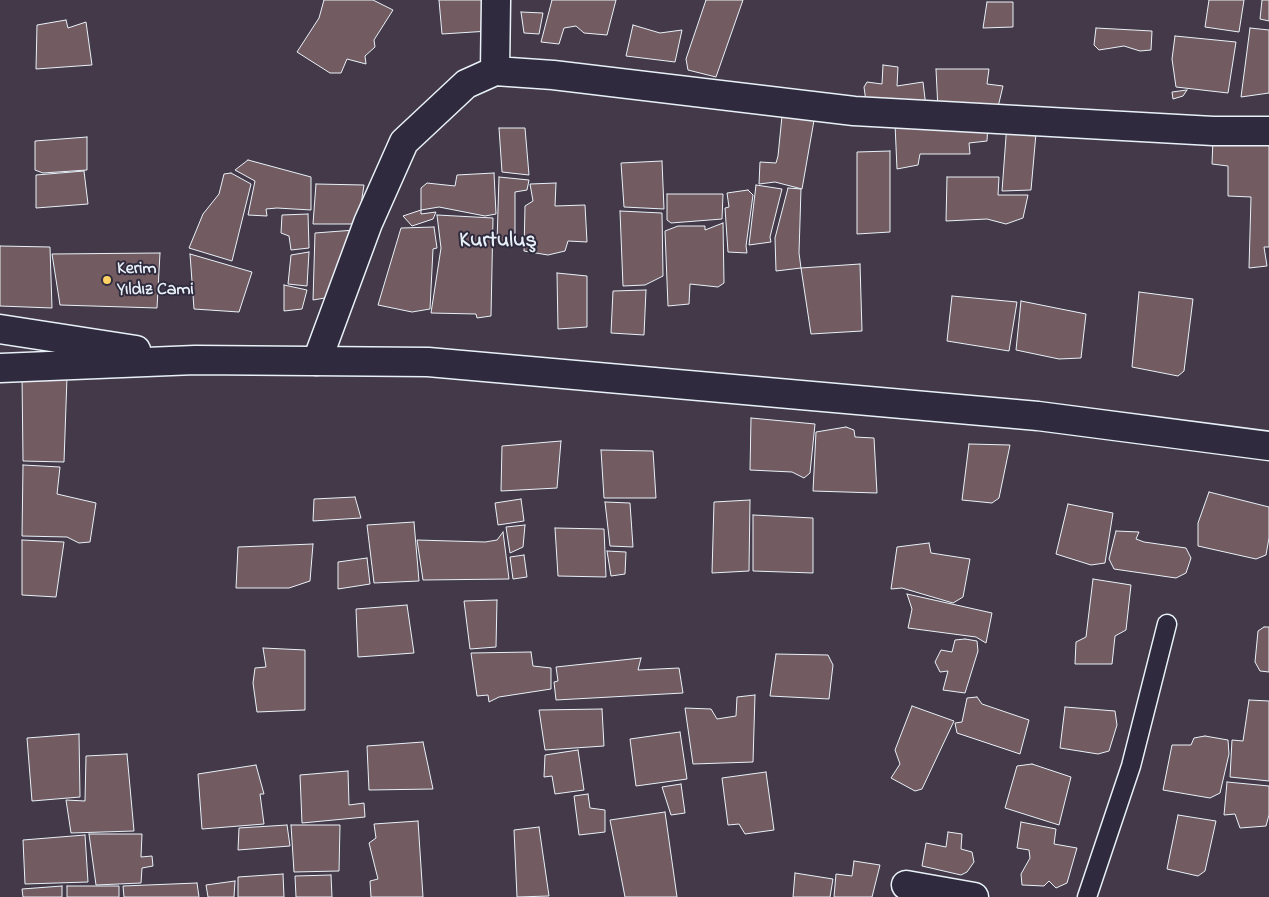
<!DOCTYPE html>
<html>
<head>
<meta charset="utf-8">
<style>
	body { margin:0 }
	canvas { display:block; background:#433948 }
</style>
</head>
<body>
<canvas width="1269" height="897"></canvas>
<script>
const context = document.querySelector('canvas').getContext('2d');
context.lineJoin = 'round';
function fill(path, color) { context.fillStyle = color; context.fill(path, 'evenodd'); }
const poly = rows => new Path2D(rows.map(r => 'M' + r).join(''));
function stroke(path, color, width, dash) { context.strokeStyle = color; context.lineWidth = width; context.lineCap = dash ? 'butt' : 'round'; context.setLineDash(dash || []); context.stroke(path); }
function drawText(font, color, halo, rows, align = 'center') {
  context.font = font + ' "Indie Flower",sans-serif'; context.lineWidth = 4; context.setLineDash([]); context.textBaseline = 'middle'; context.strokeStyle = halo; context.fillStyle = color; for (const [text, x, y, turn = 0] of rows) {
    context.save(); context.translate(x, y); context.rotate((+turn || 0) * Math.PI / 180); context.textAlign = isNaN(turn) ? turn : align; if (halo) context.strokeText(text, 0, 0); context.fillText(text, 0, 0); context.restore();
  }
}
const building = poly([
	[324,0,373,0,393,10,374,40,375,47,365,56,366,64,347,59,341,73,330,73,297,52,319,18,324,0],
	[439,0,485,0,489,31,442,34,439,0],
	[552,0,616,0,607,35,584,33,576,26,564,28,559,44,541,42,552,0],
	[706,0,743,0,716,77,688,70,686,59,706,0],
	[1209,0,1244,0,1239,32,1205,27,1209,0],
	[1262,0,1269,0,1269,21,1260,19,1262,0],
	[987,2,1013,2,1013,27,983,28,987,2],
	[521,12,543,13,539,34,524,33,521,12],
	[66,20,68,28,86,22,92,65,36,69,37,25,66,20],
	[633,25,660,33,682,30,675,62,626,56,633,25],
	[1096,28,1152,31,1151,50,1140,51,1124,46,1099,50,1094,45,1096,28],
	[1250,28,1269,30,1269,93,1241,97,1250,28],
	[1175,36,1236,42,1228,93,1176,87,1172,59,1175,36],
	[883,65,898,67,897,86,923,82,926,107,867,109,864,87,867,82,882,84,883,65],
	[936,69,989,69,987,84,1003,86,998,107,938,110,936,69],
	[1187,90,1183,96,1173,99,1172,92,1187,90],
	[783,106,816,109,802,189,775,182,759,184,760,162,776,163,778,156,783,106],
	[988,122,987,141,969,143,970,154,920,154,918,165,897,169,895,124,988,122],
	[1037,122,1031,190,1002,191,1007,123,1037,122],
	[499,128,525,128,529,175,502,172,499,128],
	[87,137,87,170,43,173,35,170,35,141,87,137],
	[1213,139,1269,142,1269,247,1264,247,1267,266,1249,268,1251,197,1228,196,1228,166,1212,164,1213,139],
	[890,151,890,232,857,234,857,152,890,151],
	[248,160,311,177,311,210,277,208,266,209,267,216,248,215,255,181,235,170,248,160],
	[662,161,664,209,624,207,621,163,662,161],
	[84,171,88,204,36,208,36,175,84,171],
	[231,173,251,184,232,261,189,248,203,214,219,194,224,174,231,173],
	[494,173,496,214,485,216,439,207,421,210,421,188,427,183,455,186,457,175,494,173],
	[499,177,529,180,527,190,515,192,515,245,497,243,499,177],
	[947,177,999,177,998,195,1028,195,1023,218,1006,224,987,219,946,221,947,177],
	[556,183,555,206,585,205,587,242,568,241,565,251,548,255,524,251,525,206,533,201,530,184,556,183],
	[316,184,364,185,358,224,313,224,316,184],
	[756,185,782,189,770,237,771,242,749,245,756,185],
	[788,188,801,189,799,253,801,268,776,271,775,238,788,188],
	[748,190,753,195,746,246,747,253,728,252,725,208,729,207,727,193,748,190],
	[667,194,723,194,722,219,671,223,667,220,667,194],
	[421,210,421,214,436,212,433,219,412,226,403,216,421,210],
	[620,211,662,213,663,276,645,285,623,286,620,211],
	[308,214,309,248,291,250,289,236,281,233,282,215,308,214],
	[437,215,493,218,491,316,477,318,476,314,431,313,441,248,437,215],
	[723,223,724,283,718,287,690,284,689,304,668,306,665,231,678,226,705,226,705,230,723,223],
	[434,227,437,248,433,249,430,309,412,312,378,305,401,228,434,227],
	[355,230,331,297,313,300,315,233,355,230],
	[0,246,50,247,52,308,0,306,0,246],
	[309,252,307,286,288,284,291,255,309,252],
	[160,253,157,308,60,305,52,254,160,253],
	[190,254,252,272,239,312,194,309,190,254],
	[860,264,862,331,811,334,801,268,860,264],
	[557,273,587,276,587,327,558,329,557,273],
	[284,285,307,290,302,309,284,311,284,285],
	[646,290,644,335,611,333,613,291,646,290],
	[1139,292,1193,299,1184,371,1178,376,1132,367,1139,292],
	[952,296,1017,302,1009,351,947,341,952,296],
	[1021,301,1086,314,1081,358,1059,359,1016,350,1021,301],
	[22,375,67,377,64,462,23,461,22,375],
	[751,418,815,424,810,473,804,478,792,472,750,470,751,418],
	[846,427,854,430,855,437,874,438,877,493,813,491,816,432,846,427],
	[561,441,557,488,501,491,502,446,561,441],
	[969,444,1010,445,999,498,992,503,962,500,969,444],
	[601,450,653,451,656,498,604,498,601,450],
	[23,465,60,467,57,494,96,503,90,542,79,543,67,537,22,536,23,465],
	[1209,492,1269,507,1269,538,1266,555,1256,559,1198,546,1198,523,1209,492],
	[355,497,361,518,313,521,314,499,355,497],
	[521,499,524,521,498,525,495,503,521,499],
	[750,500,749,571,712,573,714,502,750,500],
	[605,502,630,503,633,547,610,546,605,502],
	[1068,504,1113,513,1105,563,1091,565,1056,554,1068,504],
	[753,515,813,518,813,573,753,571,753,515],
	[414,522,419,581,374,583,367,525,414,522],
	[525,525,523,547,510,553,506,527,525,525],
	[555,528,604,529,606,577,558,576,555,528],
	[1116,531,1139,532,1136,539,1144,542,1186,548,1191,558,1186,573,1176,578,1114,569,1109,559,1116,531],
	[503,532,509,579,423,580,417,540,485,542,497,540,503,532],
	[22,540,64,542,56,597,22,595,22,540],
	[929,543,931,553,970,559,963,597,953,603,902,588,891,589,897,547,929,543],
	[313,544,310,581,289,588,236,588,238,547,313,544],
	[607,551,626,552,625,574,611,576,607,551],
	[524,555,527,577,513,579,510,557,524,555],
	[367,558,370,584,338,589,338,562,367,558],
	[1093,579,1131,585,1126,630,1115,636,1112,664,1075,664,1076,642,1086,637,1093,579],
	[907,594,992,613,986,643,976,637,908,628,912,609,907,594],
	[497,600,496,647,470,649,464,601,497,600],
	[407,605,414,653,358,657,356,609,407,605],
	[1264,627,1269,627,1269,672,1260,671,1255,662,1258,631,1264,627],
	[965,639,977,641,978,651,965,693,943,690,948,671,940,672,935,662,941,650,952,652,955,640,965,639],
	[263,648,305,650,305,710,257,712,253,683,255,668,266,667,263,648],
	[531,652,533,666,551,668,551,689,499,697,489,702,488,695,477,696,471,653,531,652],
	[776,654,828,655,833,665,829,699,770,696,776,654],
	[641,658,638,670,679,668,683,693,556,700,554,682,558,681,556,667,641,658],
	[755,695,753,762,693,764,685,708,711,709,717,719,736,716,737,697,755,695],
	[977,697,982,704,1029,720,1020,754,957,733,955,723,962,722,967,698,977,697],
	[1249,700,1269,701,1269,781,1230,777,1232,740,1243,741,1249,700],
	[912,706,954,721,922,789,915,791,891,778,900,764,895,750,912,706],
	[1065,707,1115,711,1117,725,1109,751,1098,754,1060,748,1065,707],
	[602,709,604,746,545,750,539,710,602,709],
	[680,732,687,779,636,786,630,739,680,732],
	[79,734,80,797,32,801,27,738,79,734],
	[1205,736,1228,740,1229,754,1220,793,1210,798,1163,790,1172,745,1191,745,1194,738,1205,736],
	[423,742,433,789,369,790,367,746,423,742],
	[578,750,584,790,555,794,552,776,544,777,545,755,578,750],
	[127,754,134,831,71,833,66,800,85,801,86,756,127,754],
	[1032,764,1071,777,1059,825,1005,808,1017,766,1032,764],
	[256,765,264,794,260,794,264,824,202,829,198,774,256,765],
	[348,771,349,805,364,803,365,817,302,823,300,775,348,771],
	[766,772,774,830,745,834,739,824,728,825,722,778,766,772],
	[1227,782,1269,786,1269,815,1266,826,1240,828,1235,814,1224,815,1227,782],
	[681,784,685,813,671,815,662,787,681,784],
	[588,794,590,808,605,810,605,832,579,835,574,796,588,794],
	[665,812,677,897,625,897,610,820,665,812],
	[1178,815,1216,821,1205,871,1198,876,1167,869,1178,815],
	[418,821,423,897,371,897,370,881,378,879,369,843,376,838,374,824,418,821],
	[1021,822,1056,829,1054,844,1077,848,1067,883,1056,888,1049,881,1044,886,1022,885,1021,874,1030,858,1029,850,1017,848,1021,822],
	[287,825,290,846,238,850,239,828,287,825],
	[291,825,340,825,339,871,294,872,291,825],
	[539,827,549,896,517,897,514,830,539,827],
	[948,832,962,834,961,849,972,852,974,862,967,872,961,875,922,866,926,843,946,847,948,832],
	[89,834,142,834,141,857,152,856,153,866,142,868,141,883,96,885,89,834],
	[85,835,88,882,25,884,23,840,85,835],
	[854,861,880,865,872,897,834,897,836,874,852,876,854,861],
	[795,873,833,879,830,897,793,897,795,873],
	[283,874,284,897,238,897,238,877,283,874],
	[331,875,332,897,296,897,295,876,331,875],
	[235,881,234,897,208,897,206,885,235,881],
	[197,883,199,897,124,897,123,886,197,883],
	[62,886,62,897,23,897,22,889,62,886],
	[67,886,119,886,119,897,67,897,67,886]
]);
fill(building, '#725c61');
stroke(building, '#e8f1f8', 1);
const service = poly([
	[1087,897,1131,766,1167,624]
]);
const minor = poly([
	[495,71,496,0],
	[317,361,368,223,404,142,466,84,495,71,553,75,854,111,1213,131,1269,131],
	[906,885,974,897]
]);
const tertiary = poly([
	[0,329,136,350],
	[0,368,195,360,428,362,1038,416,1269,446]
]);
stroke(service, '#e8f1f8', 21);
stroke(minor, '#e8f1f8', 31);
stroke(tertiary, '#e8f1f8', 31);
stroke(service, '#2f2a3d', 18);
stroke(minor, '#2f2a3d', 28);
stroke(tertiary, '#2f2a3d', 28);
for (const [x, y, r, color] of [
	[107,280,5,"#ffd166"]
]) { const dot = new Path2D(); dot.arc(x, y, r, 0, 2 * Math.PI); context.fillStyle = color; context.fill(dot); stroke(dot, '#2f2a3d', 2); }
drawText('bold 18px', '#e8f1f8', '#2f2a3d', [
	["Kerim",117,270],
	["Yıldız Cami",117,291]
], 'left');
drawText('bold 22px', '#e8f1f8', '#2f2a3d', [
	["Kurtuluş",498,242]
]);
</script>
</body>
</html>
